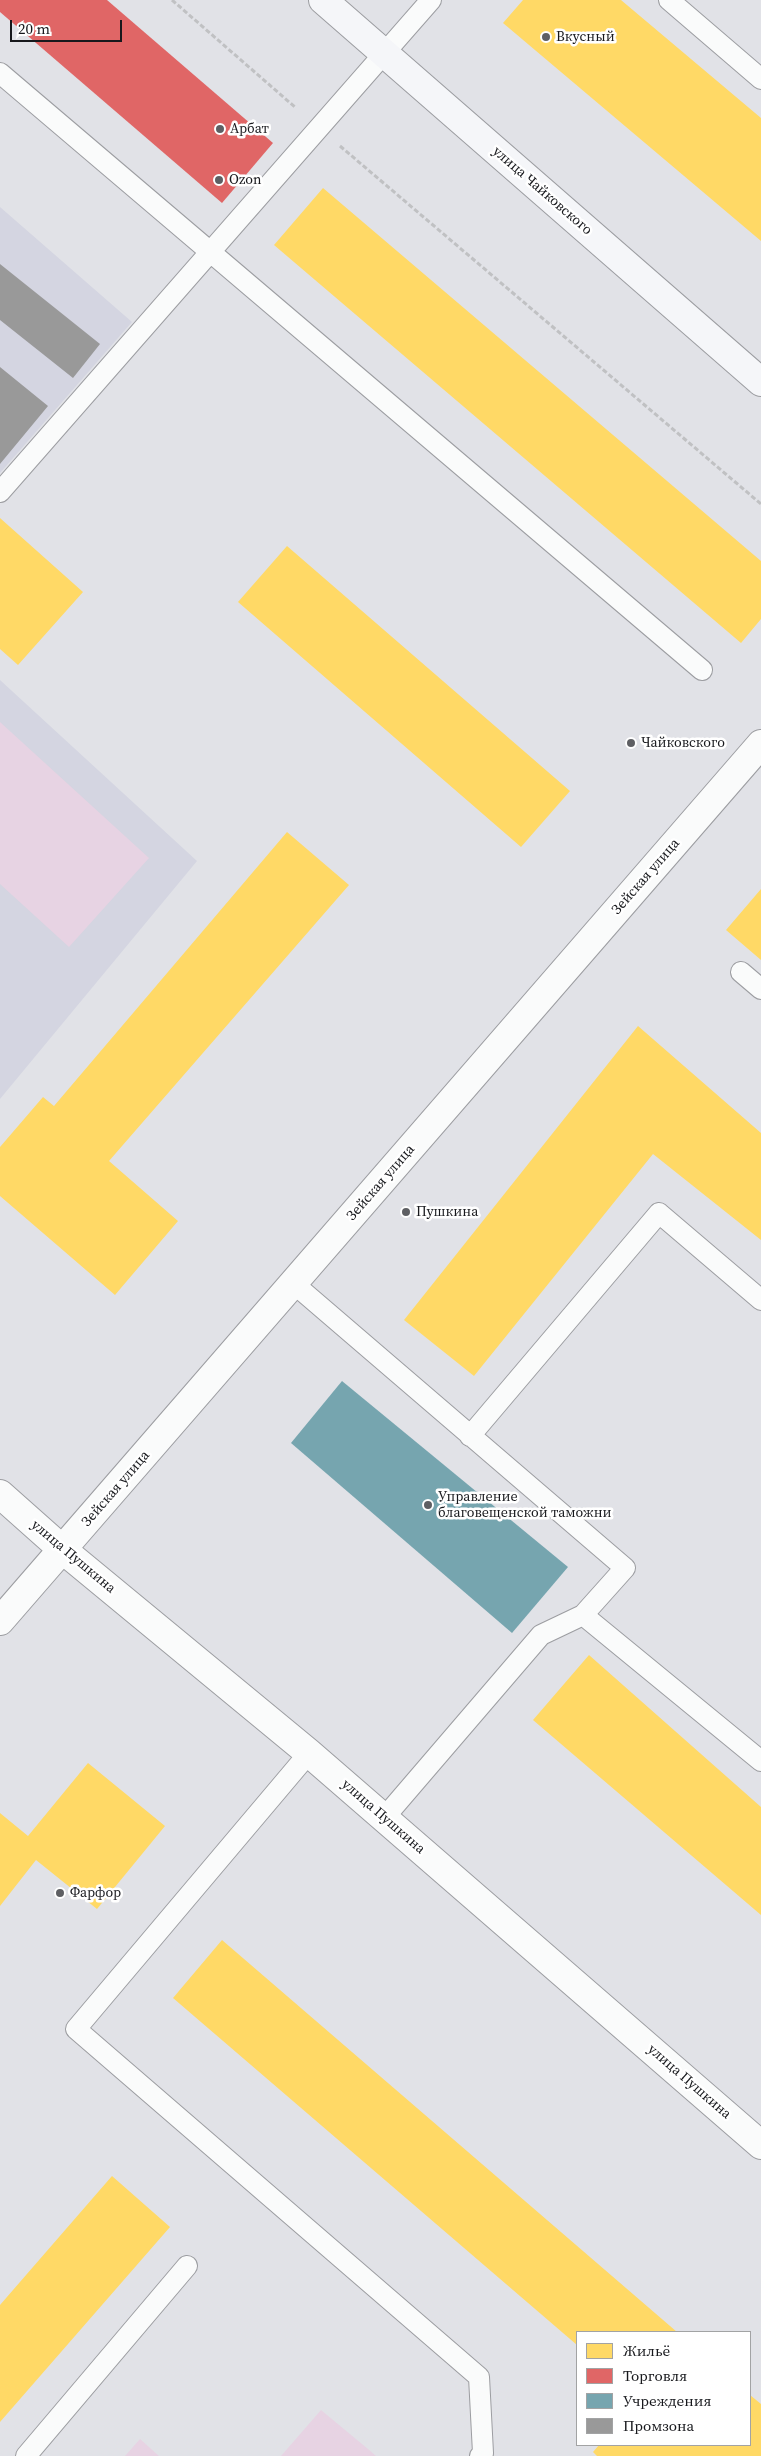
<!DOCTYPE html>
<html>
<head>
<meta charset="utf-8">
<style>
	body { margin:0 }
	#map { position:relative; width:761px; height:2456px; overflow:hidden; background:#e1e2e7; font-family:"Source Serif 4",serif }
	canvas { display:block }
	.legend { position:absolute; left:576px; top:2331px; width:175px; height:115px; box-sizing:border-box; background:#fff; border:1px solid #a2a3a4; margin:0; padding:6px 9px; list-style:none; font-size:15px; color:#17181c }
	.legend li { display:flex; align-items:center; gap:10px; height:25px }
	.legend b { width:25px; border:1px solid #a2a3a4 }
	.scale { position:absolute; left:10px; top:20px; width:112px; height:22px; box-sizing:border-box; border:2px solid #17181c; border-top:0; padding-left:6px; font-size:15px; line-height:18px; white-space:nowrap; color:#17181c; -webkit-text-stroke:4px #fff; paint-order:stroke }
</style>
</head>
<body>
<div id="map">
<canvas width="761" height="2456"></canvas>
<ul class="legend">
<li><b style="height:14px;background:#ffd966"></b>Жильё</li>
<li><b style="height:14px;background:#e06666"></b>Торговля</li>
<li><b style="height:14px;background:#76a5af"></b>Учреждения</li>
<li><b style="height:14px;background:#999"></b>Промзона</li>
</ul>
<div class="scale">20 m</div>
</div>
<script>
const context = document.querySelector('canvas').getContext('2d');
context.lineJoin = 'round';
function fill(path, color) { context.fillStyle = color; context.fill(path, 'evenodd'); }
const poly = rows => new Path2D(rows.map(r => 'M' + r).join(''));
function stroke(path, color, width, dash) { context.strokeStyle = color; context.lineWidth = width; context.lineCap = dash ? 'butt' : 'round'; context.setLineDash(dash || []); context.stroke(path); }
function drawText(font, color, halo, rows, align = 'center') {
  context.font = font + ' "Source Serif 4",serif'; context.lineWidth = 5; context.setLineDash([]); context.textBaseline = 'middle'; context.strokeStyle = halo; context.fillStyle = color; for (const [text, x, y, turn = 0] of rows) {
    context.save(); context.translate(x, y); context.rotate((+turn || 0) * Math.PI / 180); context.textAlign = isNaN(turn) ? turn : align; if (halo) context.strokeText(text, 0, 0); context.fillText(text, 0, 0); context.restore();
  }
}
fill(poly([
	[0,207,132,322,0,473],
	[0,680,197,861,0,1099]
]), '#d4d5e1');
fill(poly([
	[0,722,149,858,69,947,0,884],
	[321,2410,368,2449,376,2456,281,2456],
	[140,2439,159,2456,125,2456]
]), '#e7d3e3');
fill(poly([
	[523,0,621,0,761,118,761,241,503,23],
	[323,188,761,561,761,619,741,643,274,245],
	[0,518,83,592,18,665,0,649],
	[287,546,570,791,521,847,238,602],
	[287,832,349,885,109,1161,178,1221,115,1295,0,1196,0,1147,43,1097,54,1106],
	[761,889,761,960,726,930],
	[638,1026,761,1133,761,1240,653,1154,474,1376,404,1320],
	[589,1655,761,1807,761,1915,533,1720],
	[88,1763,165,1826,97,1909,36,1860,0,1906,0,1813,28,1836],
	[222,1940,677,2332,577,2332,577,2345,173,1998],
	[112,2176,170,2227,0,2422,0,2305],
	[750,2395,761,2404,761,2456,597,2456,593,2452,599,2445,750,2445]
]), '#ffd966');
fill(poly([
	[0,0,107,0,273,143,222,203,0,12]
]), '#e06666');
fill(poly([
	[342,1381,568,1567,512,1633,291,1443]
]), '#76a5af');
fill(poly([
	[0,264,100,344,73,378,0,320],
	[0,367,48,406,0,464]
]), '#999');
const service = poly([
	[669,0,761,79],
	[0,73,702,670],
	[0,492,431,0],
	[741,972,761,989],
	[293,1283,625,1568,583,1615,761,1761],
	[470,1436,659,1213,761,1300],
	[309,1753,76,2029,479,2377,483,2453,480,2456],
	[384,1818,541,1635,583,1615],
	[26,2456,187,2266]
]);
const minor = poly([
	[0,1494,63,1550,309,1753,761,2145]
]);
const tertiary = poly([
	[0,1621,761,744]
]);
const secondary = poly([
	[323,0,761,382]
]);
stroke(service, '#9c9da1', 22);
stroke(minor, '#9c9da1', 30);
stroke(tertiary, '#9c9da1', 30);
stroke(secondary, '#9c9da1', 30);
stroke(poly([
	[172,0,296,108],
	[340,146,761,504]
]), '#c0c1c3', 3, [5, 2.5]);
stroke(service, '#fafbfb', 20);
stroke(minor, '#fafbfb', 28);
stroke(tertiary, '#fafbfb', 28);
stroke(secondary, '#f5f6f9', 28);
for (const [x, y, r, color] of [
	[546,37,5,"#5e5f63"],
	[220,129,5,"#5e5f63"],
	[219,180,5,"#5e5f63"],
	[631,743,5,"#5e5f63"],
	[406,1212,5,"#5e5f63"],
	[428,1505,5,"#5e5f63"],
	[60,1893,5,"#5e5f63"]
]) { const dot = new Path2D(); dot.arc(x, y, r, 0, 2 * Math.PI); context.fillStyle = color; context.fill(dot); stroke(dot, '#fff', 2); }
drawText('14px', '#17181c', '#fff', [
	["Вкусный",556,37],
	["Арбат",230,129],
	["Ozon",229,180],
	["Чайковского",641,743],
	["Пушкина",416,1212],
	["Управление",438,1497],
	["благовещенской таможни",438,1513],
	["Фарфор",70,1893]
], 'left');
drawText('14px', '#17181c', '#fff', [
	["улица Чайковского",542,191,41],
	["Зейская улица",646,877,-49],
	["Зейская улица",381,1183,-49],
	["Зейская улица",116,1489,-49],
	["улица Пушкина",73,1557,40],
	["улица Пушкина",383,1817,41],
	["улица Пушкина",689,2082,41]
]);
</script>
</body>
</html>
